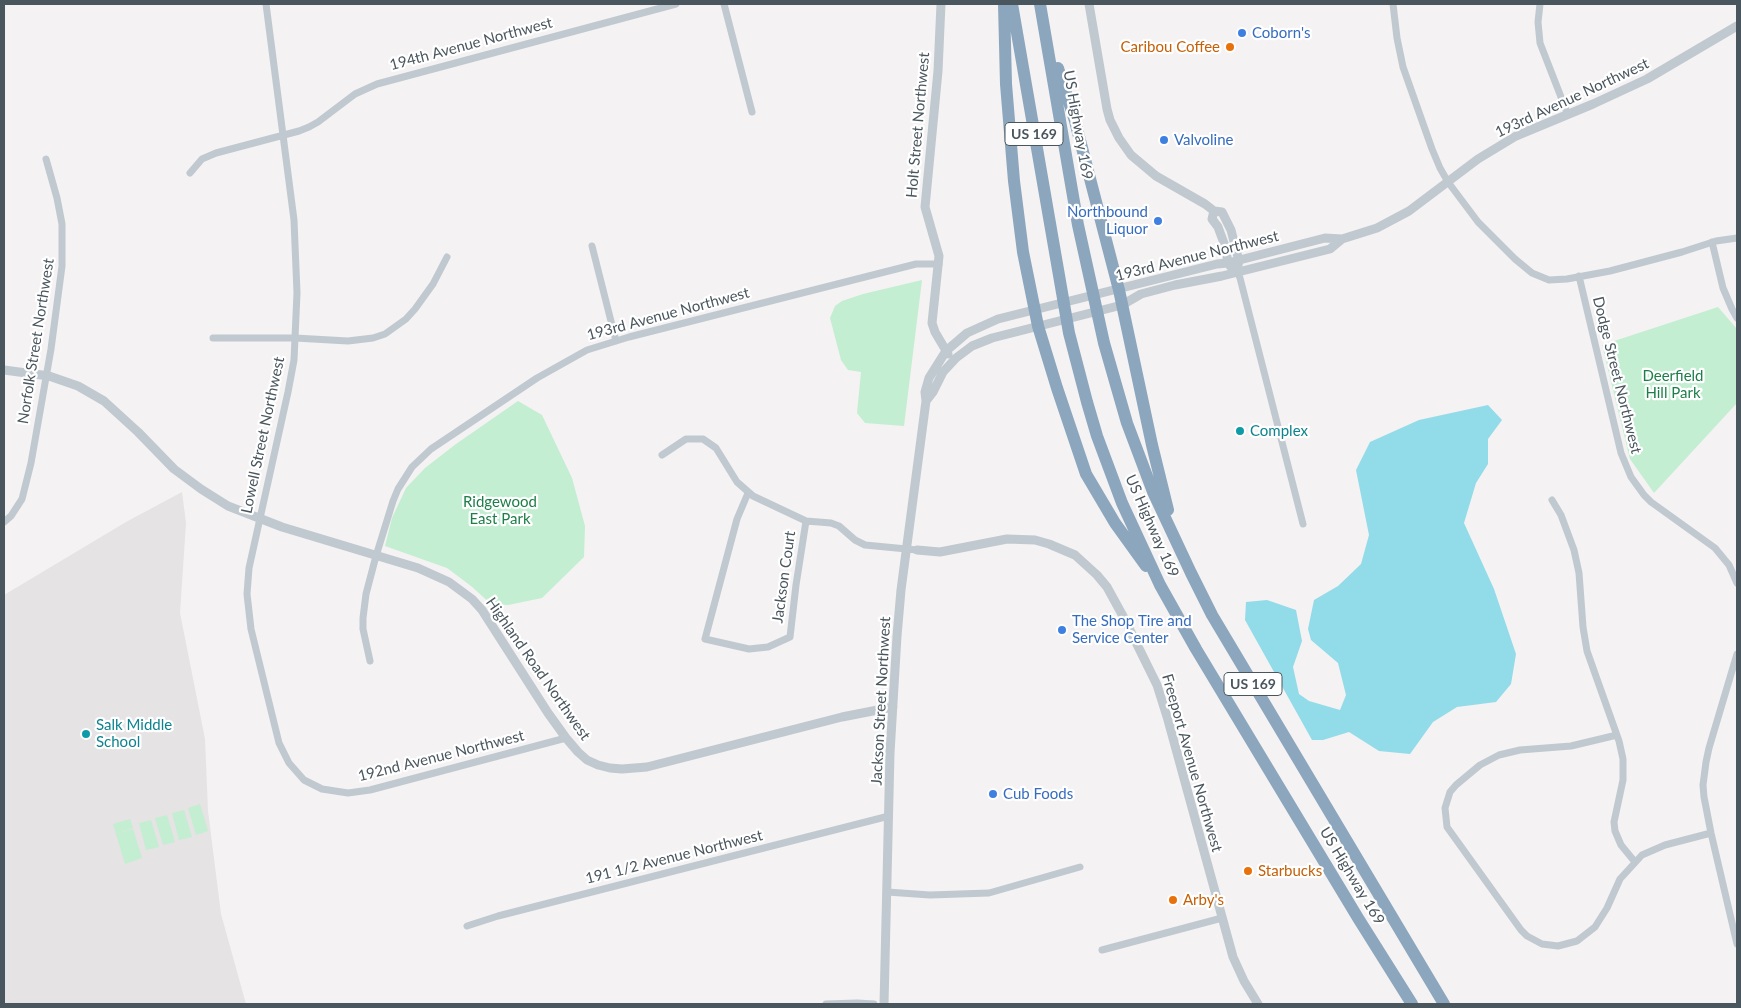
<!DOCTYPE html>
<html>
<head>
<meta charset="utf-8">
<style>
	body { margin:0 }
	#map { position:relative; width:1741px; height:1008px; overflow:hidden; background:#f4f2f2; font-family:Lato,sans-serif }
	canvas { display:block }
	.frame { position:absolute; inset:0; border:5px solid #4a565e; pointer-events:none }
</style>
</head>
<body>
<div id="map">
<canvas width="1741" height="1008"></canvas>
<div class="frame"></div>
</div>
<script>
const context = document.querySelector('canvas').getContext('2d');
context.lineJoin = 'round';
function fill(path, color) { context.fillStyle = color; context.fill(path, 'evenodd'); }
const poly = rows => new Path2D(rows.map(r => 'M' + r).join(''));
function stroke(path, color, width, dash) { context.strokeStyle = color; context.lineWidth = width; context.lineCap = dash ? 'butt' : 'round'; context.setLineDash(dash || []); context.stroke(path); }
function drawText(font, color, halo, rows, align = 'center') {
  context.font = font + ' Lato,sans-serif'; context.lineWidth = 4.5; context.setLineDash([]); context.textBaseline = 'middle'; context.strokeStyle = halo; context.fillStyle = color; for (const [text, x, y, turn = 0] of rows) {
    context.save(); context.translate(x, y); context.rotate((+turn || 0) * Math.PI / 180); context.textAlign = isNaN(turn) ? turn : align; if (halo) context.strokeText(text, 0, 0); context.fillText(text, 0, 0); context.restore();
  }
}
fill(poly([
	[182,492,186,523,180,613,205,739,208,811,221,914,246,1004,4,1004,4,595,126,522]
]), '#e5e3e3');
fill(poly([
	[922,280,904,426,865,423,857,413,861,372,848,370,841,360,830,318,835,306,842,301,863,294],
	[1718,307,1737,329,1737,403,1654,493,1630,459,1602,345],
	[518,401,542,415,572,478,585,526,584,557,542,598,508,605,491,604,471,586,447,568,385,546,392,518,406,488,425,468,456,444],
	[200,804,208,831,196,835,188,808],
	[184,810,192,837,179,840,172,813],
	[167,815,175,842,163,845,155,818],
	[130,819,133,828,116,834,113,824],
	[151,820,159,847,146,850,139,823],
	[133,829,142,858,125,864,116,834]
]), '#c3eed1');
fill(poly([
	[1488,405,1502,420,1488,439,1488,464,1476,483,1464,523,1494,589,1516,654,1511,684,1496,702,1457,707,1433,722,1410,754,1379,751,1349,732,1323,740,1312,740,1245,620,1246,602,1267,600,1296,610,1302,641,1293,667,1299,694,1309,701,1340,710,1346,695,1338,663,1311,640,1308,629,1314,600,1338,586,1361,564,1369,535,1356,470,1370,442,1419,420]
]), '#92dbe9');
stroke(poly([
	[266,4,294,220,297,293,294,360,288,392,249,568,247,594,251,629,279,743,289,763,304,780,322,789,348,793,370,790,566,738],
	[724,4,752,112],
	[1393,4,1397,38,1403,67,1432,149,1440,168,1448,182,1478,222,1515,259,1532,273,1549,280,1567,279,1610,271,1682,252,1716,241,1737,238],
	[1540,4,1538,22,1540,43,1568,115],
	[190,173,202,159,216,153,299,131,309,127,318,122,355,94,377,84,676,4],
	[1712,242,1723,288,1732,309,1737,318],
	[592,246,616,341],
	[1237,272,1240,278,1303,524],
	[1579,276,1621,453,1631,477,1644,495,1651,502,1715,548,1729,565,1737,583],
	[213,338,295,338,348,341,373,338,385,334,406,319,415,309,433,284,447,257],
	[662,455,686,439,703,439,716,448,737,482,753,496,806,521,831,523,839,526,855,540,865,545,917,550],
	[748,493,737,519,705,639,749,649,768,647,790,637,796,585,806,521],
	[1552,500,1561,515,1574,550,1579,573,1583,627,1587,651,1619,741,1623,759,1623,780,1614,822,1615,831,1621,845,1635,862],
	[4,522,11,516,22,499,31,463,51,349,62,266,62,224,57,198,46,159],
	[1737,654,1709,748,1706,762,1703,785,1704,797,1711,833,1737,944],
	[370,661,363,629,363,618,366,594,376,556,393,501,398,489,412,467,431,449,537,378,587,350,629,337,916,264,939,264],
	[1617,735,1571,746,1520,750,1499,755,1480,765,1456,785,1450,792,1445,808,1447,827,1521,930,1527,936,1542,944,1558,946,1577,941,1595,927,1607,908,1620,879,1642,855,1665,845,1711,833],
	[887,892,930,895,989,893,1080,867],
	[467,926,498,916,889,816],
	[1102,950,1222,918],
	[826,1004,857,1003,874,1004]
]), '#c0c9cf', 7);
stroke(poly([
	[941,4,938,71,925,207,939,256,932,323,935,332,948,354],
	[1089,4,1107,109,1110,120,1119,138,1131,155,1156,176,1205,204,1214,211,1222,212,1231,230,1239,261,1238,265],
	[1214,211,1212,219,1218,227,1225,246,1228,263,1231,267],
	[4,370,49,376,78,386,104,401,138,432,174,469,201,489,228,506,282,527,418,568,449,582,472,599,482,610,548,713,566,738,578,752,587,760,598,765,610,768,622,769,647,767,842,717,893,707],
	[926,401,933,392,943,372,956,358,972,346,992,338,1122,305,1141,294,1175,285,1222,276,1330,249,1342,239],
	[917,550,940,552,1007,539,1035,540,1049,544,1075,555,1097,575,1107,587,1124,618,1157,685,1168,720,1233,957,1244,981,1258,1004],
	[884,1004,890,753,897,636,901,590,926,401,925,392,929,378,946,351,967,333,998,319,1217,264,1228,263,1325,238,1342,239,1377,228,1409,211,1478,159,1516,136,1593,104,1647,79,1737,26]
]), '#c0c9cf', 9);
stroke(poly([
	[1004,4,1006,84,1014,181,1023,252,1038,326,1057,388,1086,474,1115,523,1146,566],
	[1012,4,1069,333,1087,402,1097,436,1122,503,1160,585,1196,649,1358,918,1412,1004],
	[1040,4,1078,225,1104,343,1127,423,1153,492,1191,573,1212,615,1444,1004],
	[1058,68,1075,121,1119,290,1152,445,1168,510]
]), '#8ca6bd', 12);
for (const [x, y, r, color] of [
	[1242,33,5,"#3f7fe0"],
	[1230,47,5,"#e8710a"],
	[1164,140,5,"#3f7fe0"],
	[1158,221,5,"#3f7fe0"],
	[1240,431,5,"#0f9aa8"],
	[1062,630,5,"#3f7fe0"],
	[86,734,5,"#0f9aa8"],
	[993,794,5,"#3f7fe0"],
	[1248,871,5,"#e8710a"],
	[1173,900,5,"#e8710a"]
]) { const dot = new Path2D(); dot.arc(x, y, r, 0, 2 * Math.PI); context.fillStyle = color; context.fill(dot); stroke(dot, '#fff', 2); }
for (const [x, y, w] of [
	[1034,134,58],
	[1253,684,58]
]) { const box = new Path2D(); box.roundRect(x - w / 2, y - 11.5, w, 23, 4); context.fillStyle = '#fff'; context.fill(box); stroke(box, '#4a565e', 1); }
drawText('bold 14px', '#4a565e', null, [
	["US 169",1034,134],
	["US 169",1253,684]
]);
drawText('15px', '#366cbe', '#fff', [
	["Coborn's",1252,33],
	["Valvoline",1174,140],
	["Northbound",1148,212,"right"],
	["Liquor",1148,229,"right"],
	["The Shop Tire and",1072,621],
	["Service Center",1072,638],
	["Cub Foods",1003,794]
], 'left');
drawText('15px', '#4a565e', '#fff', [
	["194th Avenue Northwest",471,44,-15],
	["193rd Avenue Northwest",1572,98,-25],
	["Holt Street Northwest",918,125,-85],
	["US Highway 169",1078,125,80],
	["193rd Avenue Northwest",1197,256,-14],
	["193rd Avenue Northwest",668,314,-15],
	["Norfolk Street Northwest",36,341,-81],
	["Dodge Street Northwest",1617,375,76],
	["Lowell Street Northwest",263,435,-78],
	["US Highway 169",1152,526,66],
	["Jackson Court",784,577,-82],
	["Highland Road Northwest",538,669,55],
	["Jackson Street Northwest",881,701,-87],
	["192nd Avenue Northwest",441,756,-14],
	["Freeport Avenue Northwest",1192,763,74],
	["191 1/2 Avenue Northwest",674,857,-14],
	["US Highway 169",1352,876,59]
]);
drawText('15px', '#c56008', '#fff', [
	["Caribou Coffee",1220,47,"right"],
	["Starbucks",1258,871],
	["Arby's",1183,900]
], 'left');
drawText('15px', '#1c7e48', '#fff', [
	["Deerfield",1673,376],
	["Hill Park",1673,393],
	["Ridgewood",500,502],
	["East Park",500,519]
]);
drawText('15px', '#0d838f', '#fff', [
	["Complex",1250,431],
	["Salk Middle",96,725],
	["School",96,742]
], 'left');
</script>
</body>
</html>
